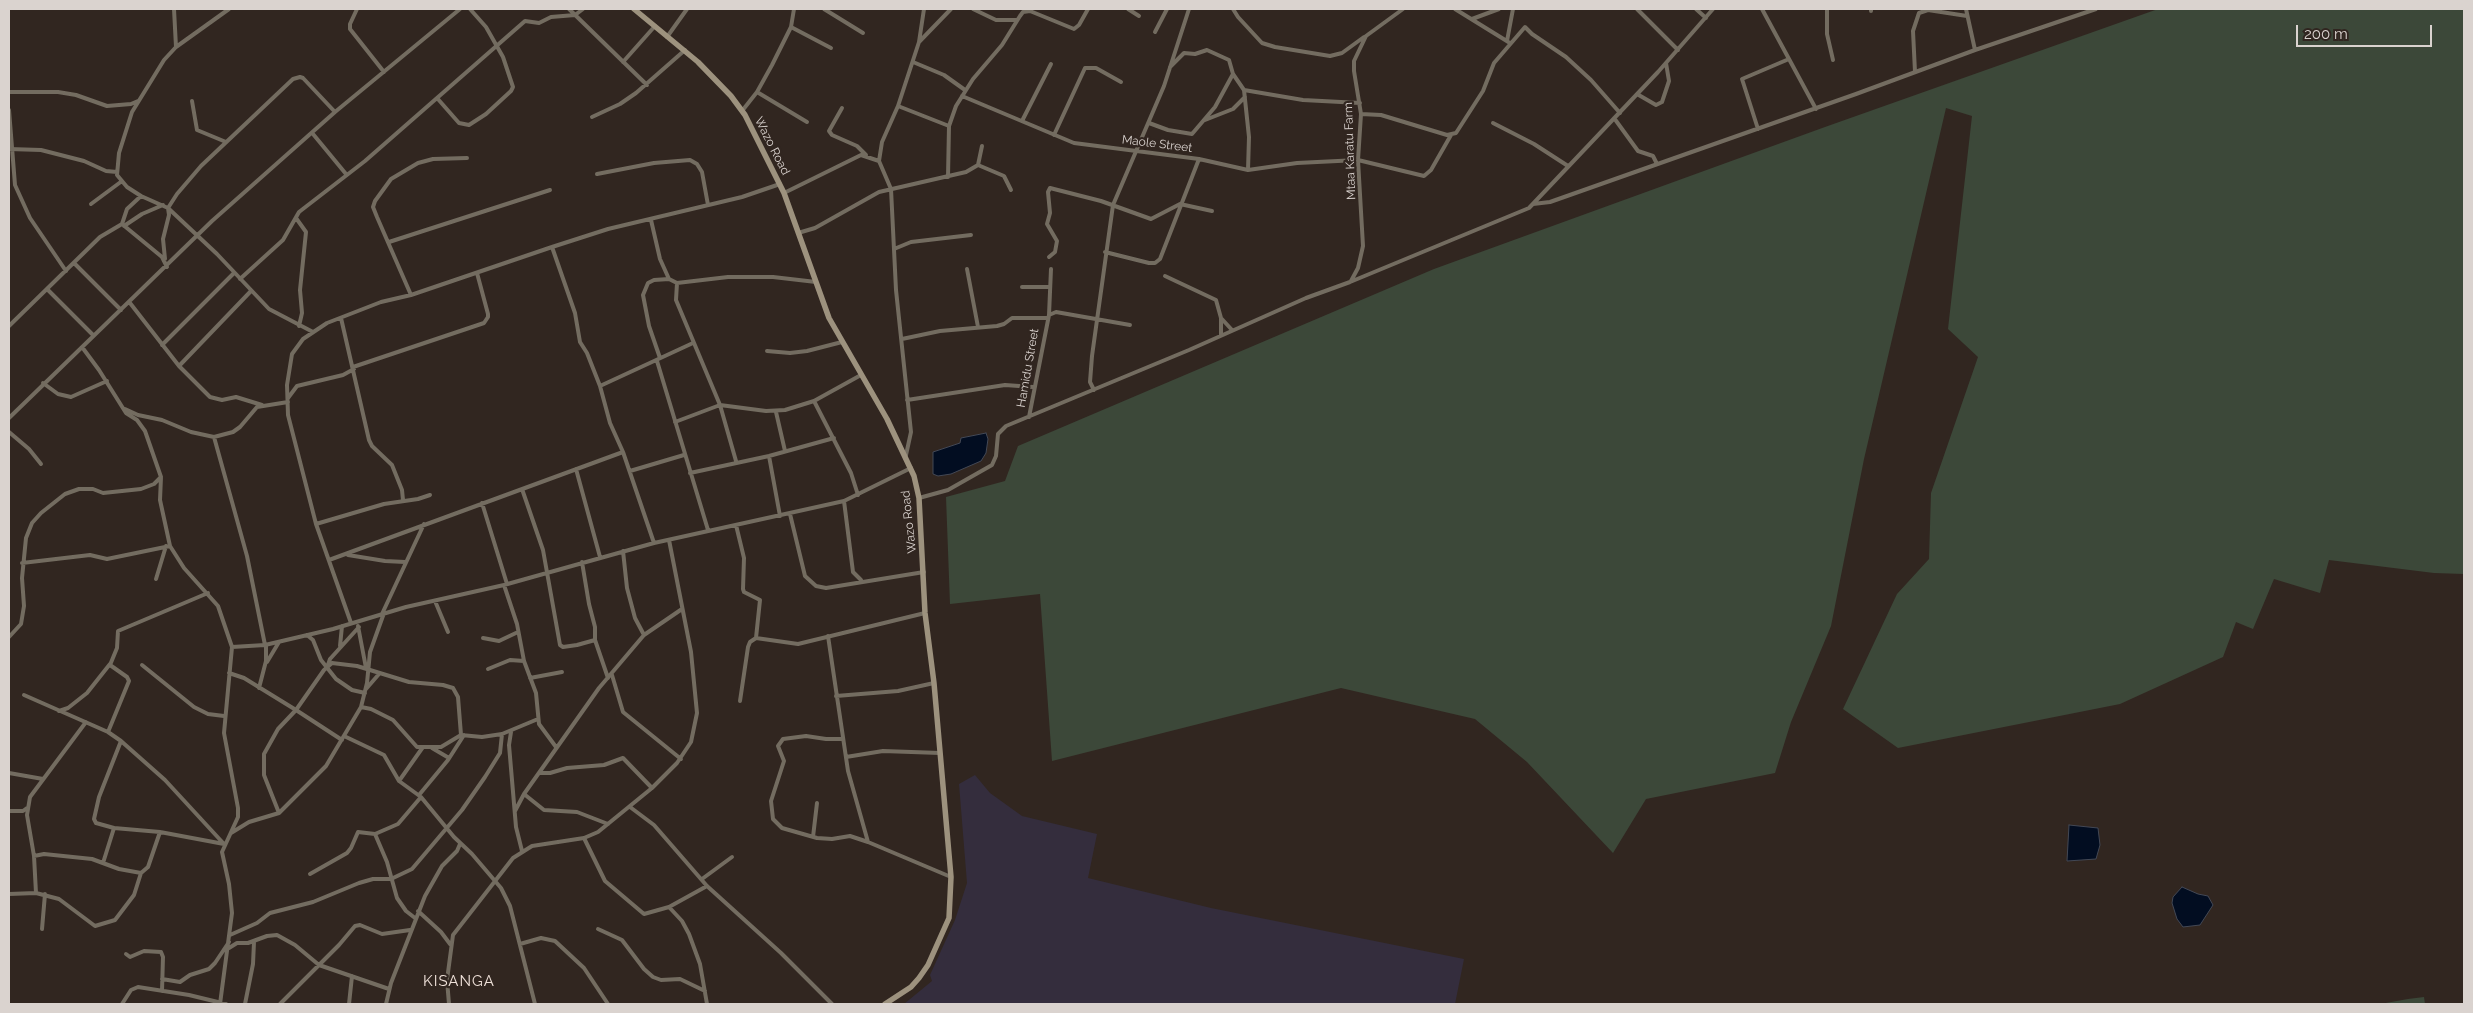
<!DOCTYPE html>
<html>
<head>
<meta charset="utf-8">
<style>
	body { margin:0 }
	#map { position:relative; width:2473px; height:1013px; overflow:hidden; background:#312620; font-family:Raleway,sans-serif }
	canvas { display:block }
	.frame { position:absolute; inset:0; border:10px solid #dad3cf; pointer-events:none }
	.scale { position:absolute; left:2296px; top:25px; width:136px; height:22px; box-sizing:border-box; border:2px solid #dad3cf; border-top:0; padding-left:6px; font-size:15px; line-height:18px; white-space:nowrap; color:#dad3cf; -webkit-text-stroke:4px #312620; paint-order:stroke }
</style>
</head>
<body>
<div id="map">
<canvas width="2473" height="1013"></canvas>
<div class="frame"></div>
<div class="scale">200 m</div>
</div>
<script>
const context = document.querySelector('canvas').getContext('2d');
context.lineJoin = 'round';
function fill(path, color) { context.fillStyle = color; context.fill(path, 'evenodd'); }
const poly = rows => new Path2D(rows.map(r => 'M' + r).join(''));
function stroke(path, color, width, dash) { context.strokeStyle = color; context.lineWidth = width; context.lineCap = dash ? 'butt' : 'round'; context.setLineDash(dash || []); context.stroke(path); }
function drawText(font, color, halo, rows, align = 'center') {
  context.font = font + ' Raleway,sans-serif'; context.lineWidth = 4.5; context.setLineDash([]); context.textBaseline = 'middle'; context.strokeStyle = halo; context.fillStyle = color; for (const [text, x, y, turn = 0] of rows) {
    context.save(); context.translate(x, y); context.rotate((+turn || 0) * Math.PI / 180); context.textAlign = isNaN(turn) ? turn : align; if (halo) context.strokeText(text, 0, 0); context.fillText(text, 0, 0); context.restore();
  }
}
fill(poly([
	[975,775,990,793,1022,816,1097,834,1088,878,1211,908,1464,959,1455,1004,904,1004,932,981,930,975,955,920,967,883,959,784]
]), '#342d3d');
fill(poly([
	[2158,9,2464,9,2464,574,2434,573,2329,560,2320,593,2274,579,2253,629,2236,622,2223,657,2120,704,1898,748,1843,709,1897,594,1929,559,1931,493,1978,357,1948,329,1972,116,1946,108,1864,459,1831,626,1791,722,1775,773,1646,799,1613,853,1527,762,1475,719,1341,688,1052,761,1040,594,950,604,946,497,1005,481,1018,446,1434,269,1825,127],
	[2424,997,2425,1004,2380,1004,2408,999]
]), '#3c4839');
const water = poly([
	[986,433,988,439,986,453,981,461,951,474,938,476,933,474,933,452,960,443,961,438,986,433],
	[2069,825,2098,828,2100,845,2096,859,2067,861,2069,825],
	[2182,887,2198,894,2208,896,2213,905,2200,925,2183,927,2177,919,2172,903,2173,897,2182,887]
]);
fill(water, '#020d21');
stroke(water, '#434855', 1);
stroke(poly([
	[174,9,176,47],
	[357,9,350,24,350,29,384,72],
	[569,9,647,85],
	[824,9,863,33],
	[973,9,996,20,1017,20],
	[1128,9,1139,16],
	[1233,9,1238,17,1262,43,1275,47,1330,56,1342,53,1364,37],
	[1455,9,1510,43],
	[1637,9,1678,50],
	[1696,9,1706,18],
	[1762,9,1816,109],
	[1827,9,1827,34,1833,60],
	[1966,9,1975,50],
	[1871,11,1871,9],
	[1472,19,1499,9],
	[791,27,831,48],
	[1155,32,1167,9],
	[667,37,687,9],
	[1507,41,1513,9],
	[919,42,951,9],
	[623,62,655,26],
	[913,62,944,75,965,90],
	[1170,67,1184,53,1195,54,1207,50,1229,60,1233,74],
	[1915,72,1913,31,1919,13,1928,10,1967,16],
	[1244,90,1303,100,1360,103],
	[9,92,58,92,76,95,107,106,131,104,138,101],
	[757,92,807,122],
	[1637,94,1656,105,1662,102,1669,81,1666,63],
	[962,96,1074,143,1199,159,1248,170,1297,163,1358,160,1424,176,1431,170,1451,135],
	[437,98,459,123,469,125,486,114,511,91,513,87,503,57,486,27,470,9],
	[192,101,197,130,226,142],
	[898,106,949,126],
	[842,108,829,131,832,135,857,146,866,155],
	[9,110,15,185,30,218,66,271],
	[742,111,757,92,772,65,791,27,794,9],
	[1361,114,1381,115,1447,135,1456,133,1483,91,1494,63,1525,27,1532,34,1566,57,1591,80,1620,113],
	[592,117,620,104,636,93,685,50],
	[1614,118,1638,151,1653,156,1657,164],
	[1205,120,1233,109,1245,97],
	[1022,121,1051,64],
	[1149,123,1168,130,1192,134,1215,107,1233,74,1244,90,1249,137,1248,170],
	[1493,123,1534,144,1568,166],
	[1758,129,1742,79,1789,59],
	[313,134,346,174],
	[1054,135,1085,68,1096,68,1121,82],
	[9,149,41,150,84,161,106,171,117,172],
	[978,165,1004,176,1011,190],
	[597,174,654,163,690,160,697,164,702,172,708,205],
	[948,177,949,126,956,106,973,79,1002,45,1020,16,1023,12,1030,11,1074,29,1079,25,1088,9],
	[784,193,861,155,879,161],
	[141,196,127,187,117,175,119,153,132,112,164,60,176,47,229,9],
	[91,204,122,181],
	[1533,204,1550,202,1856,94,1975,50,2096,9],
	[296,218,306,232,300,290,302,313,299,326],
	[651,220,660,259,669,279,677,283,676,300,720,405,736,461],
	[124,226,142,214,163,205],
	[798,233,815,228,879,192,966,172,978,165,982,146],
	[389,242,550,190],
	[552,247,575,313,580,342,587,353,600,386,610,423,623,452,654,543],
	[894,249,911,242,971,235],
	[1105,252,1149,263,1155,263,1160,259,1199,159],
	[1049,257,1055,252,1057,241,1047,224,1050,213,1048,192,1050,188,1101,201,1151,219,1180,204,1212,211],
	[165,259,163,239,169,215,168,208,177,194,201,166,293,79,300,77,303,78,335,112],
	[74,263,121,310],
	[167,267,162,257,122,224,127,209,141,196,168,208,217,254,269,309,313,332],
	[967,269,978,327],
	[1165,276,1216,300,1221,318,1221,335],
	[240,279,283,240,299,212,365,161,525,21,539,23,551,17,575,15,583,9],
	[1351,281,1358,268,1363,246,1358,160,1361,114,1354,71,1354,61,1366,36,1403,9],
	[677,283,728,277,773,277,816,282],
	[1022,287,1050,287],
	[48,290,93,335],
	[411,295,377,217,373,207,375,201,391,179,418,163,433,159,467,158],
	[130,303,179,366,210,397,222,400,236,397,262,405],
	[1049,315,1051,269],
	[341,318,369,440,372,446,392,465,402,490,403,500],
	[1221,318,1232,330],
	[9,326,100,237,122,224],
	[902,339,940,331,997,326,1004,324,1012,318,1048,318],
	[162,345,234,273],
	[82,347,99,370,126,413,137,420,145,431,161,477,160,500,170,546,184,568,218,606,232,647,224,733,238,808,238,817,222,852,229,884,232,913,220,1004],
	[767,351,790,353,807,351,842,342],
	[660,358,649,326,643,295,648,283,654,280,669,279],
	[657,361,708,530],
	[179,366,251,291],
	[353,367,484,323,488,317,488,314,477,273],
	[43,383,58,394,71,397,107,381],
	[600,386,693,343],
	[1094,390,1090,382,1092,356,1113,205,1164,86,1189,9],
	[288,398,297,386,343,375,354,369],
	[907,400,1005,385,1033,387],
	[814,401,851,473,858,495],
	[125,409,138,415,162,420,191,432,214,437,233,432,240,427,257,407,288,402],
	[776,412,785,451],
	[1029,417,1049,315,1056,312,1130,325],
	[9,418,212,221,335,112,460,9],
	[675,422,720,405,766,411,785,410,814,401,861,375],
	[9,432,29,449,41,464],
	[214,437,247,556,265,645],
	[906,455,911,432,896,290,891,189,879,161,882,142,898,106,919,42,924,9],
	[769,456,780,516],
	[576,469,600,557],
	[630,471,684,455],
	[690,473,769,456,834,438],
	[522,489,543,550,560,645,563,647,577,645,595,640],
	[919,498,948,490,992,465,996,456,998,434,1006,426,1189,350,1306,298,1350,282,1529,208,1658,72,1713,9],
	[844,501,853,572,861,580],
	[482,503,507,584],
	[790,514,805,576,816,586,826,588,924,572],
	[316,524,384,504,418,499,430,495],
	[736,525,744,558,743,589,744,592,760,600,756,638],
	[623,551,627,588,635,618,644,635],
	[348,555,385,561,405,562],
	[329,560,623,452],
	[582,562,589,604,595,627,595,640,608,678],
	[22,563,90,555,107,559,170,546],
	[156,579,166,546],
	[504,585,517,624,524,661,536,693,539,724,556,747],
	[435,601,448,632],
	[382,614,424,524],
	[351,623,316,524,288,415,287,385,292,354,303,339,327,323,381,302,411,295,552,247,608,229,742,197,780,184],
	[358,626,366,668],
	[307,635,313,640,321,660,336,679,352,690,365,693],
	[828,636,848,771,868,842],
	[9,637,21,624,24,606,22,578,26,538,32,523,41,513,65,494,79,489,93,489,103,493,141,489,154,484,161,477],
	[483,638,499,641,518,632],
	[340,646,342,626],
	[232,647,265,645,333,629,406,607,504,585,654,543,844,501,911,468],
	[267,662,279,642],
	[142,665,194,707,208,714,224,716],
	[328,665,330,659,359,627],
	[488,669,510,660,524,661],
	[229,673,244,678,296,710,342,740],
	[612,675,623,712,681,759],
	[530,678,562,672],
	[259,688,266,661,266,645],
	[366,689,379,674],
	[24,695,108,732,121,741,165,780,224,844],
	[836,696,898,691,934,683],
	[740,701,748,647,750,642,756,638,798,644,925,613],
	[361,707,371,709,393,720,417,747,441,747,461,735,482,737,502,734,538,719],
	[59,711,68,708,87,693,110,664],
	[108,732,129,681,127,677,110,665,117,648,118,631,208,593],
	[511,732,509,745,516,827,522,851],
	[344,736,384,755,399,781,421,797,454,837,472,854,501,888,510,906,535,1004],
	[843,739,826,739,806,736,783,739,778,746,784,761,771,801,773,819,782,828,817,838,832,839,850,836,868,842,951,877],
	[121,741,99,797,94,819,96,823,114,828,160,832,224,844],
	[432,748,449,758],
	[846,757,883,751,940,753],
	[9,773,43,779],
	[539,773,550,773,567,768,604,765,623,758,652,788],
	[399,781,423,747],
	[524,794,544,810,577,812,608,824],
	[419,795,448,760,464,735],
	[630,807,654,825,707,886,781,953,832,1004],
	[9,811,23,811,27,808],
	[515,811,524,794,599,688,644,635,682,609],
	[279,813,264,775,264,754,278,729,296,710,324,670,332,663,357,666,409,682,443,685,453,688,458,697,461,735],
	[231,833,249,822,279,813,326,766,361,707,367,683,370,652,384,613],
	[375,834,387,862,397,898,406,911,415,918],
	[813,837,817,803],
	[584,838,605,881,644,914,669,907,707,886],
	[34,856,27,815,30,797,86,722],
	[103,863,114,828],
	[310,874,347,853,351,848,358,832,375,834,398,824,421,797],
	[702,879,732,857],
	[36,893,34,856,44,854,92,859,119,869,141,873,148,867,160,832],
	[9,894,36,893,59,899,95,926,115,920,134,895,141,873],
	[669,907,682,921,689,934,700,964,707,1004],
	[418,911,441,932,450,944],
	[42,929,45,894],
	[598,929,622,940,644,969,653,977,661,980,680,979,705,991],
	[230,935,257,923,270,913,313,902,359,883,373,879,391,879,412,869,462,810,485,777,500,753,502,734],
	[520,944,541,938,555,941,584,968,608,1004],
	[229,948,237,943,248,943,267,936,277,935,295,945,319,965,389,989],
	[126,954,130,957,144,951,161,952,163,957,162,991],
	[162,979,180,982,190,975,209,969,215,963,229,942],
	[122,1004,131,990,138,987,189,995,226,1004],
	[245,1004,253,964,254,942],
	[280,1004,339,945,355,926,360,925,382,934,410,930],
	[349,1004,352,976],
	[386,1004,391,983,425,896,442,866,457,851,460,844],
	[449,1004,447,980,453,935,513,858,532,846,584,838,598,832,652,788,677,763,691,742,697,713,691,652,669,540]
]), '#736c60', 4);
stroke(poly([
	[634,9,698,62,731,96,745,115,784,193,829,318,887,419,914,476,919,498,925,613,934,683,951,877,949,918,928,965,919,978,911,987,885,1004]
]), '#9d927e', 5.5);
drawText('12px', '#dad3cf', '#312620', [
	["Maole Street",1157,144,7],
	["Wazo Road",772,146,63],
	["Mtaa Karatu Farm",1350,151,-92],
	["Hamidu Street",1028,368,-80],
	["Wazo Road",909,522,-96]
]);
context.letterSpacing = '1px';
drawText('15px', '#efe1d9', '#312620', [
	["KISANGA",459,981]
]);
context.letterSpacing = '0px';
</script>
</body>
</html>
